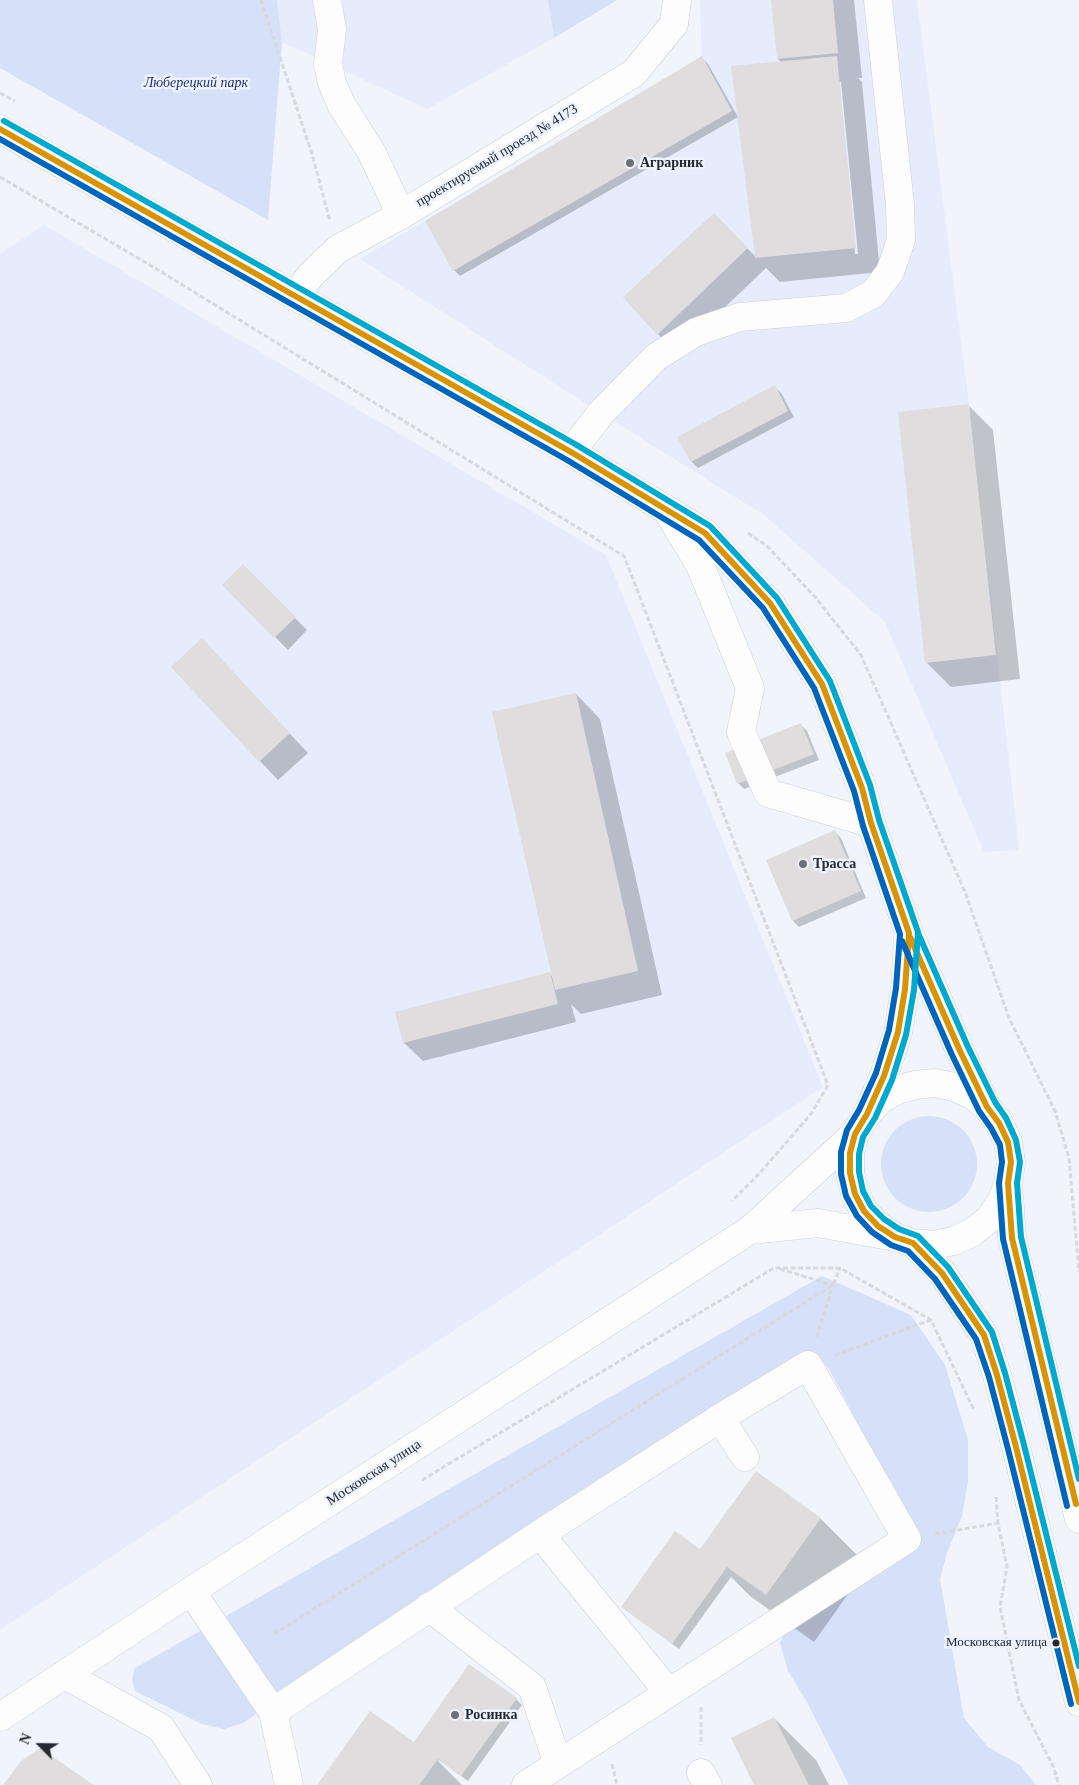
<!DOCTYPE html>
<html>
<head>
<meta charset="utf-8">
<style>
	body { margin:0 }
	#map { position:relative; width:1079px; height:1785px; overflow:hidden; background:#f1f4fb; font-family:"Times New Roman",serif }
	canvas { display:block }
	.north { position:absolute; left:15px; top:1720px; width:50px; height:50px; -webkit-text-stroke:4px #edf2ff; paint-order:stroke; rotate:293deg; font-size:14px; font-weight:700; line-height:20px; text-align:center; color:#262930 }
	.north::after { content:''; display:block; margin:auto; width:18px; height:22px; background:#262930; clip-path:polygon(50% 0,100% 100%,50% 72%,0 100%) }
</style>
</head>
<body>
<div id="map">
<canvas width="1079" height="1785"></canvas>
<div class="north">N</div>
</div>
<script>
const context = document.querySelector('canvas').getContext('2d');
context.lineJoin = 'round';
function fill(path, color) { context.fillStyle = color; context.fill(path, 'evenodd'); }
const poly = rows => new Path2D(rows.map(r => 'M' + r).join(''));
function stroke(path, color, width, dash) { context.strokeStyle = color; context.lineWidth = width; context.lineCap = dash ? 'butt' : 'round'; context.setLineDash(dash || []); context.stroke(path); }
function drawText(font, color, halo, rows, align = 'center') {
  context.font = font + ' "Times New Roman",serif'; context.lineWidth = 5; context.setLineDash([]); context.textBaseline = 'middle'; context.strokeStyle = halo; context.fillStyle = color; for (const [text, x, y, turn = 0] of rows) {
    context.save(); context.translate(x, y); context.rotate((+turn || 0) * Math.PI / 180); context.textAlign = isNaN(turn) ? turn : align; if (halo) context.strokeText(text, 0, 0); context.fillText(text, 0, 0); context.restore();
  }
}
fill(poly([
	[277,0,548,0,554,38,427,109,282,42],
	[700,0,917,0,969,404,1019,850,984,852,885,622,764,515,591,407,360,259,702,57],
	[44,225,606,555,823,1087,0,1630,0,254]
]), '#e6ecfc');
fill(poly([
	[0,0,277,0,282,42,268,220,0,68],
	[548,0,617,0,554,38],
	'881 1164a48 48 0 1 1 96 0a48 48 0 1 1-96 0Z',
	[822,1276,911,1315,945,1365,968,1440,968,1482,962,1516,947,1553,940,1579,964,1718,988,1747,1020,1765,1036,1785,849,1785,807,1702,788,1671,780,1643,789,1623,912,1525,829,1369,817,1355,799,1357,488,1555,243,1723,224,1729,202,1724,135,1691,132,1679,135,1668]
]), '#d7e0f9');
fill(poly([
	[772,0,854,0,862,78,858,78,862,82,880,272,780,282,766,268,677,353,658,334,733,234,756,257,781,62,778,59],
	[839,82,841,82,858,254,855,254],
	[702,58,708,64,738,117,460,276,454,270,427,221],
	[775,387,781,393,794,417,698,468,692,462,679,437],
	[969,406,993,430,1020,679,951,687,927,663],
	[243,566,307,630,288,650,224,585],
	[202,640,308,753,278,780,260,761],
	[576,694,600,719,662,995,581,1014,571,1004,576,1022,423,1061,404,1043,549,973,554,978],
	[801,725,807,731,819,760,744,789,738,783],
	[835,832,841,838,866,898,799,927,793,921,767,861],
	[756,1473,821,1519,868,1566,814,1642,750,1596,731,1577,679,1649,623,1607,707,1555],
	[516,1699,522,1705,468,1781,439,1760,438,1761,462,1785,318,1785,420,1748],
	[774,1718,816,1760,829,1785,756,1785]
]), '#0003');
fill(poly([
	[771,0,833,0,838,53,777,59],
	[702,56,732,111,453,271,425,221],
	[837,56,856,248,755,258,731,66],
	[714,213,748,248,657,335,623,297],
	[775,385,788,411,691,462,677,437],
	[969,404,996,655,925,663,898,412],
	[243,564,296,617,274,638,222,585],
	[202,638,290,733,259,762,171,667],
	[576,693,638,971,555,990,492,712],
	[801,723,814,754,737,784,725,753],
	[835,830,861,891,792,921,766,860],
	[550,972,558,1004,403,1043,395,1012],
	[756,1471,821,1518,766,1595,727,1567,672,1644,621,1607,675,1531,700,1549],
	[469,1664,517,1698,461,1776,438,1759,419,1785,317,1785,370,1711,414,1742],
	[774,1717,809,1785,754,1785,731,1738],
	[40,1748,94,1785,3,1785,21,1761]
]), '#dfdddd');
const minor = poly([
	[327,0,332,29,328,64,332,83,341,104,372,153,401,215],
	[298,297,304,284,311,275,338,249,401,215,634,73,674,24,677,0],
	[571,452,601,413,656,357,696,332,740,317,846,308,873,294,890,272,901,240,900,205,878,0],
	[667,510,700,565,750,688,741,732,768,793,871,823],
	[750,1230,818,1223,895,1237],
	[720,1418,745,1457],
	[540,1534,669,1693],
	[191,1591,273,1712],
	[429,1607,532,1687,558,1764],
	[65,1675,161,1728,198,1785],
	[0,1717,191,1591,750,1230,855,1134],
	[701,1773,708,1785],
	[289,1785,273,1712,540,1534,720,1418,808,1365,907,1539,526,1785]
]);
const major = poly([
	[0,129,571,452,667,510,705,533,770,603,822,684,862,788,871,823,909,933,960,1051,987,1107,999,1123,1008,1142,1011,1162,1008,1183,1012,1238,1079,1519],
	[908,938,905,989,898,1032,884,1076,867,1114,855,1134,850,1153,850,1173,855,1194,864,1211,878,1226,895,1237,913,1243,933,1245,954,1241,973,1232,989,1219,1001,1202,1008,1184],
	[870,1111,880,1100,897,1090,915,1085,935,1083,954,1087,972,1095,987,1107],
	[913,1243,942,1273,984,1335,997,1375,1016,1447,1079,1702]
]);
stroke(minor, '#cccfd6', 29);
stroke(major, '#cccfd6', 29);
stroke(poly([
	[261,0,312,154,330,221],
	[0,93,15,101],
	[0,177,150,265,624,556,828,1085,811,1114,758,1175,732,1201],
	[748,533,768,547,815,597,861,655,965,892,1009,1018,1055,1111,1069,1158,1079,1272],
	[780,1269,833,1285,816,1339],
	[835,1355,931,1320],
	[422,1480,774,1268,840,1268,931,1320,974,1410],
	[996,1497,998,1523,1007,1567,1000,1607,1019,1700,1053,1766,1059,1785],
	[935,1534,998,1523],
	[274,1634,833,1285,840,1268],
	[701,1707,701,1745],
	[612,1764,617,1785]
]), '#d8d9db', 3, [5, 2.5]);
stroke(minor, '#fdfdfe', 28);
stroke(major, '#fdfdfe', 28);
stroke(poly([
	[0,129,571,452,705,533,770,603,822,684,862,788,871,823,909,933,905,989,898,1032,884,1076,867,1114,855,1134,850,1153,850,1173,855,1194,864,1211,878,1226,895,1237,913,1243,942,1273,984,1335,997,1375,1016,1447,1079,1702],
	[910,937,960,1051,987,1107,999,1123,1008,1142,1011,1162,1008,1183,1012,1238,1076,1504]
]), '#d89307', 6);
stroke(poly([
	[0,139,567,460,699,540,763,608,814,688,854,791,863,826,900,934,896,988,889,1030,876,1073,859,1110,847,1130,841,1152,841,1174,846,1196,857,1216,872,1232,891,1245,908,1251,935,1279,976,1339,989,1377,1008,1449,1071,1704],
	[902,941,952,1055,979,1111,991,1128,1000,1145,1002,1162,999,1183,1003,1239,1067,1506]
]), '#0065bd', 6);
stroke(poly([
	[4,121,575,444,710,526,777,598,830,681,870,785,879,820,918,932,914,990,906,1035,892,1080,875,1118,863,1137,859,1154,859,1172,863,1191,871,1206,884,1219,899,1229,918,1236,948,1267,992,1332,1005,1373,1024,1445,1079,1666],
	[918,933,968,1047,995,1102,1006,1118,1016,1140,1020,1162,1017,1183,1021,1237,1079,1479]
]), '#00a9ce', 6);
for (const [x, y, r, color] of [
	[630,163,5,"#6d7077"],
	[803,864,5,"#6d7077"],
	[1056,1643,4.5,"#262930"],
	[455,1715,5,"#6d7077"]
]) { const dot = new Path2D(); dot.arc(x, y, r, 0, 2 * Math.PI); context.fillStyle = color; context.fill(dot); stroke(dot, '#edf2ff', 2); }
drawText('13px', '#262930', '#edf2ff', [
	["Московская улица",1047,1643]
], 'right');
drawText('italic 14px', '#233169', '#edf2ff', [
	["Люберецкий парк",196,83]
]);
drawText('14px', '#262930', '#edf2ff', [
	["проектируемый проезд № 4173",497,156,-31],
	["Московская улица",374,1473,-33]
]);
drawText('bold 14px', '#262930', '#edf2ff', [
	["Аграрник",640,163],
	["Трасса",813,864],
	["Росинка",465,1715]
], 'left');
</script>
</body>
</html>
